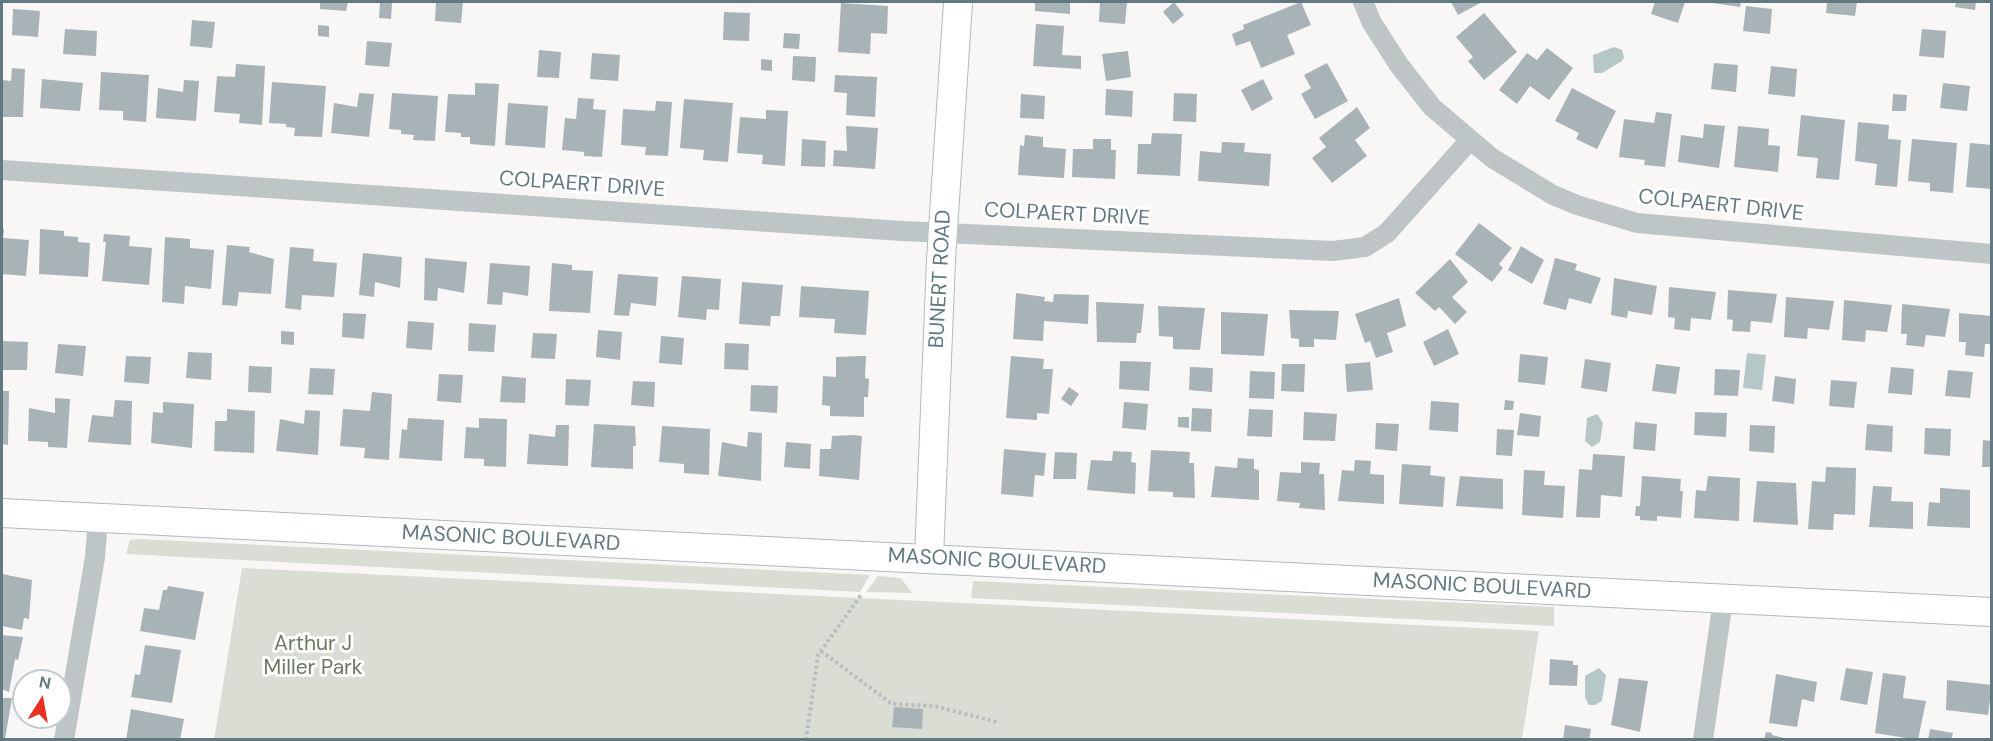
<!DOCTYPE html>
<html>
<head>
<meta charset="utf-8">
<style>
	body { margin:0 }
	#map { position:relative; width:1993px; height:741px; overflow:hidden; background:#f8f7f5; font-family:"DM Sans",sans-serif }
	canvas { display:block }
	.frame { position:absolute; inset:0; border:3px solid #627981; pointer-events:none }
	.north { position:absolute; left:12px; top:669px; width:60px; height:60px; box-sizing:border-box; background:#fff; border:2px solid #c0c9cd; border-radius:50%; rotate:11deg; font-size:16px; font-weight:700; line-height:24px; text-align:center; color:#627981 }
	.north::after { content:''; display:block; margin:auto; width:21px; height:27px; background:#ea3023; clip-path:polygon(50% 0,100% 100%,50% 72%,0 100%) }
</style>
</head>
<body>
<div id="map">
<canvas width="1993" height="741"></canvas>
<div class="frame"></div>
<div class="north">N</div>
</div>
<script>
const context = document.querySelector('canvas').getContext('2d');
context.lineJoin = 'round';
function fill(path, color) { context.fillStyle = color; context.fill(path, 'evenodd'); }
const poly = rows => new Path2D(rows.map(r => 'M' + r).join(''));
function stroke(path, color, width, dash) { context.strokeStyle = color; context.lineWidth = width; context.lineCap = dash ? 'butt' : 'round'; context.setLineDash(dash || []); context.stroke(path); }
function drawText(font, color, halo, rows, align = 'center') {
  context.font = font + ' "DM Sans",sans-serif'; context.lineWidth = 6; context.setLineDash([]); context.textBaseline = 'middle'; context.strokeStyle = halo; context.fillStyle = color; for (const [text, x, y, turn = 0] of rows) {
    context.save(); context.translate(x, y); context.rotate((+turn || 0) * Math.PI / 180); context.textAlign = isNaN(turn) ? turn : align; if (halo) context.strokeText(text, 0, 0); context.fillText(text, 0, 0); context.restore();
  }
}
fill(poly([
	[138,539,487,556,870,575,860,592,126,554,130,540],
	[242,568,1539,631,1522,739,214,740],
	[878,576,901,578,912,593,866,592],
	[973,581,1554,607,1554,626,971,598]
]), '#d9ddd4');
fill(poly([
	[1614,47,1622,50,1624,57,1622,61,1602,73,1594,73,1593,55],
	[1747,353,1766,355,1762,390,1743,388],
	[1597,414,1603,423,1600,442,1592,447,1585,441,1587,418],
	[1599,668,1606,675,1602,701,1595,705,1589,705,1585,698,1585,676]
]), '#b6c7c8');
fill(poly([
	[320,2,348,2,346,11,320,9],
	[380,2,392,3,391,19,379,18],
	[436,2,463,2,461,23,435,21],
	[1035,2,1070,2,1070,14,1035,11],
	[1100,2,1127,2,1125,24,1099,22],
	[1174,2,1184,15,1173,24,1163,12],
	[1301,2,1311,25,1287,35,1295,54,1261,68,1250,41,1236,46,1232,34,1244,29,1243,25],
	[1451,2,1482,2,1458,15],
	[1655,2,1685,2,1678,23,1651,14],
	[1706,2,1741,2,1740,7],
	[1827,2,1857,2,1855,16,1826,13],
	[1956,2,1976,2,1975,10,1955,7],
	[841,3,888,6,887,34,871,33,870,54,838,52],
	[1746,6,1772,9,1770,34,1743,31],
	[13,9,40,11,38,37,12,35],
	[724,12,750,13,749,41,723,40],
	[1484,13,1517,52,1484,80,1468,61,1473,57,1456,37],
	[192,20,215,22,212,48,190,46],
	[1036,24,1064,26,1062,55,1081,56,1081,69,1033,66],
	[318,25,329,26,329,37,318,36],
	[65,29,97,31,96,56,63,54],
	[1922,29,1946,31,1944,58,1919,56],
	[784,33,800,34,799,49,783,48],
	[367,41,392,43,389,67,365,65],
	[1547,48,1573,68,1549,100,1530,86,1517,104,1499,90,1527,53,1537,60],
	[539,50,561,52,559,78,537,77],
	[1128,51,1131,77,1106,81,1102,54],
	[592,53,620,55,618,81,590,79],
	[793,56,816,57,815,82,792,80],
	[761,59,772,60,772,71,761,70],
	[1327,63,1348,101,1315,119,1301,94,1311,88,1304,75],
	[1714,63,1738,65,1736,92,1711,89],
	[236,64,265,66,262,125,239,123,240,114,214,112,217,76,235,77],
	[1771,66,1797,69,1795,97,1768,94],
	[12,68,25,69,23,117,2,117,2,80,11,81],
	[101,72,149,75,146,122,123,120,123,111,99,110],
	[835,75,877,77,875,117,846,115,847,93,834,92],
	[42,79,83,83,80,111,40,108],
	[1263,79,1273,99,1252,111,1241,90],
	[184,80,199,81,196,121,156,118,158,88,183,92],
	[272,82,326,86,322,137,294,136,295,128,286,127,286,124,269,123],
	[475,83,499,84,495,146,470,144,470,137,461,137,461,133,445,132,448,94,475,95],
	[1943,83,1970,86,1967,111,1940,108],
	[1572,88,1616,111,1597,149,1576,139,1579,133,1555,121],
	[1106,89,1133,91,1132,117,1105,115],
	[359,93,374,94,369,137,331,133,334,103,357,107],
	[392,93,438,96,435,141,413,140,414,135,401,134,401,130,389,129],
	[1174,93,1197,94,1196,122,1173,121],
	[1021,94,1045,96,1044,119,1020,118],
	[1893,94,1907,95,1906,111,1892,111],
	[578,98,594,99,593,109,606,110,602,157,584,156,584,152,562,150,565,118,576,119],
	[684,99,733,103,728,162,703,160,704,150,680,148],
	[656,101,672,102,668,156,645,155,646,147,621,145,623,109,655,111],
	[508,103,548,106,545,148,505,145],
	[1357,107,1370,128,1355,140,1367,156,1332,183,1312,158,1326,147,1319,138],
	[766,110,788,111,785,166,762,164,763,155,737,153,740,117,766,119],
	[1656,112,1672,114,1665,167,1644,165,1645,160,1619,157,1624,119,1654,123],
	[1801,115,1845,120,1839,180,1816,178,1818,158,1797,156],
	[1858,122,1889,125,1888,139,1901,140,1897,187,1875,185,1877,164,1855,161],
	[1704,124,1725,126,1719,168,1678,162,1681,135,1703,138],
	[846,126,878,128,875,169,833,166,834,150,847,151],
	[1738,126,1769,129,1768,145,1780,146,1778,172,1734,167],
	[1152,133,1182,134,1180,176,1137,174,1138,144,1151,144],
	[1025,135,1043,137,1043,147,1066,149,1064,178,1018,175,1020,145,1024,146],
	[802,139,826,141,825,167,801,166],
	[1093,139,1111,139,1111,150,1116,150,1115,179,1072,177,1073,149,1093,149],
	[1912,139,1957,143,1953,193,1930,191,1930,183,1908,181],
	[1222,142,1245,143,1244,152,1271,154,1269,186,1198,181,1200,151,1221,153],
	[1970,143,1992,145,1992,189,1966,187],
	[1479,223,1512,248,1499,264,1503,268,1492,282,1455,254],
	[2,228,4,229,3,238,29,240,26,276,2,274],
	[40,229,64,231,64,236,78,237,78,242,90,243,88,277,39,274],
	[104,234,130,236,129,246,152,248,149,285,102,281,106,242,103,242],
	[165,237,190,239,190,248,214,250,211,289,185,286,184,304,162,302],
	[227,245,250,247,249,252,274,259,271,294,239,292,237,306,222,305],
	[1521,246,1544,260,1532,284,1508,270],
	[290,247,314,249,313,261,337,263,334,297,302,295,301,310,285,308],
	[363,253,402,257,400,288,375,282,374,297,359,295],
	[425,258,467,262,464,293,438,288,437,301,424,300],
	[1555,258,1577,264,1575,270,1601,278,1591,304,1569,298,1566,310,1543,304],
	[1450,259,1468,282,1452,297,1467,312,1455,324,1439,307,1435,311,1415,293],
	[490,263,530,266,528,296,503,292,502,305,487,304],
	[552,263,572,265,572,270,593,271,590,313,549,311],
	[618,274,658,277,656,306,631,303,629,316,614,315],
	[682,276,721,279,719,310,707,309,706,320,678,317],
	[1614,278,1657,286,1652,315,1628,311,1627,318,1611,315],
	[742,282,783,285,780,316,771,316,770,326,739,324],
	[801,286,869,291,866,335,834,333,835,319,799,317],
	[1669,287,1716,292,1711,320,1691,318,1690,331,1674,329,1675,318,1668,317],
	[1728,290,1777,294,1772,323,1751,321,1750,332,1732,331,1733,320,1727,319],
	[1016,293,1045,297,1044,301,1053,302,1054,294,1089,295,1088,324,1044,321,1043,341,1013,339],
	[1786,297,1834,301,1829,330,1808,328,1807,339,1784,337],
	[1399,298,1406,326,1387,333,1393,352,1376,358,1370,341,1365,343,1355,314],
	[1844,300,1892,305,1887,332,1866,330,1865,342,1842,340],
	[1096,302,1144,304,1141,333,1137,333,1136,343,1097,342],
	[1902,304,1950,309,1945,337,1926,335,1924,347,1906,345,1907,334,1901,334],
	[1158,306,1205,308,1200,350,1173,349,1173,337,1159,336],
	[1289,310,1339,311,1336,340,1314,339,1314,347,1299,347,1299,339,1291,338],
	[1221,312,1268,314,1264,356,1221,354],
	[343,313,366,314,364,339,342,337],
	[1959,313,1992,316,1992,344,1985,344,1984,357,1965,355,1966,342,1959,342],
	[408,321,434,323,432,350,406,348],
	[469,323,496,325,494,352,468,351],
	[1448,329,1459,354,1434,366,1423,342],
	[598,330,622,332,620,360,596,357],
	[281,331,294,332,294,345,281,344],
	[533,333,557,334,555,359,531,358],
	[661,336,684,338,682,365,659,363],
	[2,341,28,342,27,370,2,370],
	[725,343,749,344,748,370,724,369],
	[58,344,86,346,83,376,55,373],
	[188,352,212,353,211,380,186,378],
	[1520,354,1548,357,1545,385,1518,382],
	[126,356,151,357,149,384,124,382],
	[859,356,866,356,865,378,869,379,868,397,864,397,864,417,830,416,830,406,822,405,823,376,836,377,836,357],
	[1011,356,1044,359,1043,369,1053,369,1049,414,1037,413,1037,420,1006,418],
	[1585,359,1611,363,1607,392,1581,388],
	[1120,361,1151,362,1149,391,1119,389],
	[1370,362,1373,390,1347,392,1345,364],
	[1282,364,1305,364,1304,392,1281,391],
	[1656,364,1680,367,1676,394,1652,391],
	[249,366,272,367,271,393,248,392],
	[1190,367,1213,368,1212,392,1189,390],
	[1891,367,1914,369,1912,395,1888,393],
	[310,368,335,369,333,395,308,394],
	[1715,369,1740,370,1738,396,1714,395],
	[1948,370,1973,372,1970,398,1945,396],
	[1250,371,1275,372,1274,399,1249,398],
	[439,374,463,375,461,403,437,401],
	[502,376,526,378,525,403,500,402],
	[1775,376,1796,379,1794,404,1772,401],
	[566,379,591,380,589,406,565,405],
	[1831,380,1857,382,1854,408,1829,406],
	[633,381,655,382,654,407,631,405],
	[751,385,778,386,777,413,750,411],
	[1069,387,1079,394,1071,406,1061,399],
	[2,391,9,391,8,445,2,444],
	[372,392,392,394,389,460,364,458,365,448,340,446,343,409,370,411],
	[55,398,70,399,67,448,48,447,48,442,28,441,29,408,55,413],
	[115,400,132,401,131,445,88,442,92,415,113,417],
	[1505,400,1514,401,1513,410,1504,410],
	[1431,401,1459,403,1458,432,1429,430],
	[163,402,194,404,192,448,151,443,153,412,163,413],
	[1124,402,1148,404,1146,430,1122,428],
	[1192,408,1212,409,1211,432,1191,431],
	[227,409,255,411,254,453,214,451,215,421,227,421],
	[1249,409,1273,410,1272,437,1247,436],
	[305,410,320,411,318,455,276,451,280,419,304,424],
	[1304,412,1337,414,1335,441,1303,440],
	[1695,412,1727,413,1726,437,1694,435],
	[1520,413,1541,416,1539,437,1517,435],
	[1178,417,1189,417,1189,428,1178,427],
	[408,418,444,420,442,461,399,458,402,429,407,430],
	[479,418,507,419,506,467,484,466,484,459,464,458,466,427,479,428],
	[1635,422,1657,424,1655,451,1633,449],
	[1376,423,1399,424,1397,451,1375,449],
	[594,424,635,426,636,446,633,446,633,469,591,467],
	[1867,424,1893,426,1892,452,1865,450],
	[556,425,569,425,568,466,527,464,529,434,555,437],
	[1750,425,1775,426,1774,453,1749,451],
	[662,426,710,429,709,475,684,473,684,464,659,462],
	[1925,428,1951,429,1950,456,1924,454],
	[1497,429,1514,430,1512,456,1496,455],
	[748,432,762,433,761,481,718,476,722,442,747,447],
	[853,435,862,436,859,480,819,476,820,449,831,449,832,436],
	[1983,440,1992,441,1992,467,1982,467],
	[786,442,811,444,810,469,784,467],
	[1004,449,1046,453,1044,476,1035,475,1033,497,1001,494],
	[1151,450,1190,452,1189,463,1194,463,1195,498,1173,497,1173,492,1148,491],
	[1113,451,1132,452,1131,462,1136,463,1135,494,1087,490,1091,460,1112,461],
	[1055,452,1077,453,1076,479,1053,479],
	[1593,454,1625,456,1622,497,1601,495,1600,518,1576,517,1579,469,1592,470],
	[1238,458,1254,459,1254,469,1259,470,1259,500,1211,497,1215,466,1237,468],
	[1355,460,1371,461,1370,474,1384,475,1384,504,1338,501,1342,470,1354,471],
	[1301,462,1320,463,1319,474,1324,474,1325,510,1299,508,1300,503,1277,501,1280,472,1301,473],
	[1402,464,1431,466,1430,475,1445,477,1443,507,1399,504],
	[1826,467,1856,468,1855,515,1834,514,1833,530,1808,529,1812,481,1825,482],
	[1524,470,1545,471,1544,485,1565,486,1563,518,1522,515],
	[1460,476,1503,479,1503,509,1456,506],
	[1642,476,1681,479,1680,491,1683,491,1681,518,1657,516,1657,521,1640,520,1640,516,1635,516,1636,506,1640,506],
	[1708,476,1740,478,1739,521,1694,518,1696,490,1706,491],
	[1757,481,1796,483,1798,525,1753,522],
	[1873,486,1892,487,1891,501,1913,502,1913,529,1869,527],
	[1940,488,1970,490,1970,528,1927,526,1929,502,1940,503],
	[2,574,32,580,29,619,24,618,22,630,2,626],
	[168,586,204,592,195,640,140,631,144,608,159,610,163,590,167,590],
	[2,635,23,637,18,660,15,659,9,692,2,689],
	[145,645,181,650,172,703,131,697,135,674,140,675],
	[1550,659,1573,661,1573,665,1578,665,1577,686,1549,685],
	[1846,668,1873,672,1867,705,1840,700],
	[1883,673,1906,676,1903,698,1926,701,1918,740,1875,733],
	[1776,674,1817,682,1814,702,1802,699,1797,727,1769,723],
	[1619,678,1648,681,1640,732,1611,725],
	[1947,680,1992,685,1988,715,1946,710],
	[2,698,12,698,5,739,2,739],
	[894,707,923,709,922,729,892,727],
	[131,709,184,719,180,740,126,740],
	[1565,725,1591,729,1589,740,1563,740],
	[1930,729,1953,733,1951,740,1928,740],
	[1766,732,1772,733,1772,735,1792,740,1764,740]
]), '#a8b3b7');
const secondary = poly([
	[2,513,1992,612],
	[929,557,941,260,958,2]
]);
stroke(secondary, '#b0b9bc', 30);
stroke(poly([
	[821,651,892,704,934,706,997,722],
	[806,740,818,655,861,595]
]), '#b8bdbf', 4, [3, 3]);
stroke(poly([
	[1363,2,1372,23,1399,65,1432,107,1492,158,1553,195,1577,205,1637,223,1992,254],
	[2,170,902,231,1333,251,1365,247,1387,233,1469,141],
	[64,740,95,557,98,519],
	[1703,740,1723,600]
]), '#bec5c7', 20);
stroke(secondary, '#fff', 28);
drawText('21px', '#627981', '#fff', [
	["COLPAERT DRIVE",582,185,4],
	["COLPAERT DRIVE",1721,206,6],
	["COLPAERT DRIVE",1067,215,3],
	["BUNERT ROAD",941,279,-87],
	["MASONIC BOULEVARD",511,539,3],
	["MASONIC BOULEVARD",997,562,3],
	["MASONIC BOULEVARD",1482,587,3]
]);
drawText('21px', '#697961', '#fff', [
	["Arthur J",313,644],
	["Miller Park",313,668]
]);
</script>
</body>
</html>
